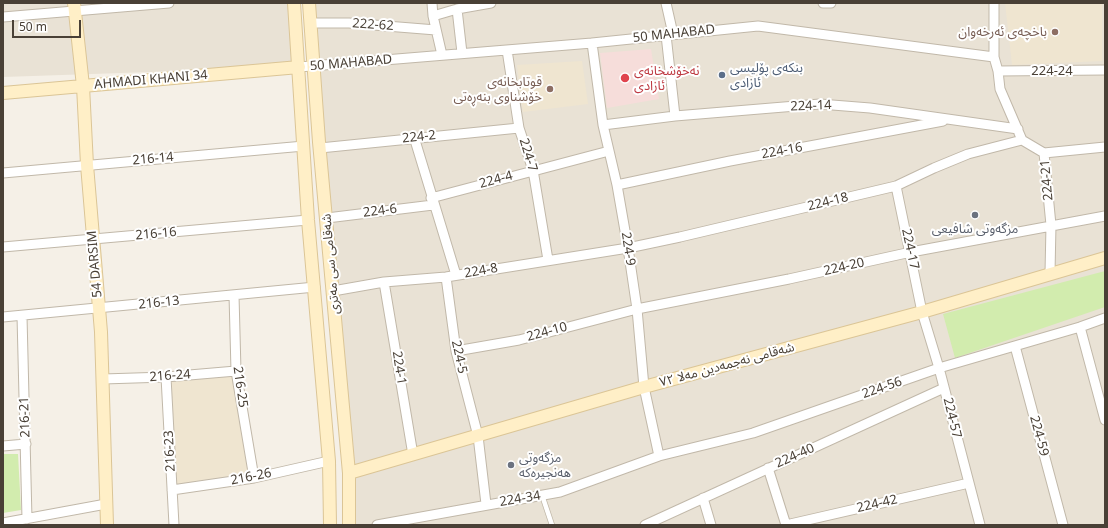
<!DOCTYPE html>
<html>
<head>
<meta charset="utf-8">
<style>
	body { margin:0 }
	#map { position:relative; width:1108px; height:528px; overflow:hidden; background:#f5f0e7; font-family:"Noto Sans",sans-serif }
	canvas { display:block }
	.frame { position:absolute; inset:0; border:4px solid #494036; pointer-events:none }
	.scale { position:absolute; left:12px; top:20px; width:69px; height:18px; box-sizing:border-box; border:2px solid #494036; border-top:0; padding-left:5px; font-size:12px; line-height:14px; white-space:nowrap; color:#494036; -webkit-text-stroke:3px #fff; paint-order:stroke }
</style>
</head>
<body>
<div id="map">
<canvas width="1108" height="528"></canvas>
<div class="frame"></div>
<div class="scale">50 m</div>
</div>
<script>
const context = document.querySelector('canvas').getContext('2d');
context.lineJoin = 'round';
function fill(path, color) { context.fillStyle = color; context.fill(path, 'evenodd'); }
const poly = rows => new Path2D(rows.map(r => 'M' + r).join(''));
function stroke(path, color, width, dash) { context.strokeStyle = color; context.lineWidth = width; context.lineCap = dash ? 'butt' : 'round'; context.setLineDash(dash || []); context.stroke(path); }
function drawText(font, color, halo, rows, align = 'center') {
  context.font = font + ' "Noto Sans","Noto Sans Arabic",sans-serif'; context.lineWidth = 4; context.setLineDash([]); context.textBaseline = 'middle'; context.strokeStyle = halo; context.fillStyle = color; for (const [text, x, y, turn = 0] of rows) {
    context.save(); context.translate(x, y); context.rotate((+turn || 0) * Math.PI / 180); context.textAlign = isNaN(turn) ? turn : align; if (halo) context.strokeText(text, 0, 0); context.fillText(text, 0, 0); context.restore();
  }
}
fill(poly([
	[3,3,296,3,299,67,3,77],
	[308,3,1105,3,1105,525,352,525]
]), '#e9e2d5');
fill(poly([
	[1005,3,1102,3,1102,61,1012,65],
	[582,61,588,104,523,112,517,65],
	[234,374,249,473,177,486,171,379]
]), '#efe5d0');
fill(poly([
	[651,49,659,99,607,108,600,53]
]), '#f6ddda');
fill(poly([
	[1105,271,1105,307,955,358,943,314],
	[3,454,18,454,21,510,3,513]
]), '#d2ecae');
const lane = poly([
	[542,495,552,525]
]);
const street = poly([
	[432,3,433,16,442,55],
	[666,3,673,34],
	[823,3,831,3],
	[457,9,462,53],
	[433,16,457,9,491,3],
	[3,17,169,3],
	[311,23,349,23,436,30],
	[666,35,675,116],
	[592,43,603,125,617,185,628,248,637,309,644,387,659,456],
	[507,50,519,128,533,170,548,260],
	[994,57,998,71,1000,89,1022,140,1044,153,1051,225,1050,273],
	[299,67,592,43,758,26,994,57,994,3],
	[998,71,1105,70],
	[603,125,675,116,820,104,870,108,1018,129],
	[414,137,456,275],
	[320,148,519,128],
	[1044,153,1105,147],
	[3,173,304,146],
	[617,185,730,161,943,121],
	[896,186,922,312,939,368,980,525],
	[431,198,609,151],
	[327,218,433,205],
	[3,247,308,220],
	[446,277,456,351,478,436,486,504],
	[384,282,413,455],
	[333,291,384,282,446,277,628,248,680,237,896,186,934,168,968,154,1022,140],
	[234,295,236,371,254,478],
	[22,316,27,519],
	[3,317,315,287],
	[1080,327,1105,420],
	[1015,346,1063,525],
	[456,351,519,340,637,309,789,279,911,252,1105,216],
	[166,377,174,525],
	[103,379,166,377,236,371],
	[3,446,26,444],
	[768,468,786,525],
	[172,490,254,478,329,461],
	[703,498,711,525],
	[3,523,106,504],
	[377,525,560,492,659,456,753,433,939,368,1080,327,1105,318],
	[645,525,944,388],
	[786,525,969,483]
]);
const secondary = poly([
	[74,3,83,86,87,165,101,332,107,525],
	[294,3,308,220,329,461,330,525],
	[309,3,319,142,349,473,349,525],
	[3,93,299,67],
	[349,473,644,387,922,312,1105,258]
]);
stroke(lane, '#c1b8a9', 6);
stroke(street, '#c1b8a9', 11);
stroke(secondary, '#dbc596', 14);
stroke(lane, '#fff', 4.5);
stroke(street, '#fff', 9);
stroke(secondary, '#ffefc7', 12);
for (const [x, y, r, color] of [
	[1055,32,4,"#8d6e63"],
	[722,75,4,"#5c6f8a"],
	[625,78,5,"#e0444e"],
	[550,89,4,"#8d6e63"],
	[975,215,4,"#6b7280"],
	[511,465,4,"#6b7280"]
]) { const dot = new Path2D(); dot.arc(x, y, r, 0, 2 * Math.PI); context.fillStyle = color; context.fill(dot); stroke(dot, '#fff', 1.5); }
drawText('13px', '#494036', '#fff', [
	["222-62",373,25,4],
	["50 MAHABAD",674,34,-6],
	["50 MAHABAD",351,63,-5],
	["224-24",1052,71],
	["AHMADI KHANI 34",151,80,-5],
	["224-14",811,106,-2],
	["224-2",419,137,-6],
	["224-16",782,151,-10],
	["224-7",528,155,73],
	["216-14",153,159,-5],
	["224-4",496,180,-15],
	["224-21",1047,180,-95],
	["224-18",828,202,-14],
	["224-6",380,211,-7],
	["216-16",156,234,-5],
	["224-9",628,249,81],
	["224-17",910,249,78],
	["54 DARSIM",95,264,-95],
	["شەقامی سی مەتری",331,264,-95],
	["224-20",844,267,-13],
	["224-8",481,271,-10],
	["216-13",159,303,-6],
	["224-10",547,332,-15],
	["224-5",459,357,78],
	["شەقامی نەجمەدین مەلا ٧٢",727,365,-15],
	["224-1",399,368,81],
	["216-24",170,376,-4],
	["216-25",240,387,82],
	["224-56",882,388,-19],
	["216-21",25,417,-92],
	["224-57",952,418,76],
	["224-59",1039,436,75],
	["216-23",170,451,-93],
	["224-40",795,456,-24],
	["216-26",251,477,-11],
	["224-34",520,499,-9],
	["224-42",877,504,-13]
]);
drawText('13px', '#785e54', '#fff', [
	["باخچەی ئەرخەوان",1047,32],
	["قوتابخانەی",542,82],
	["خۆشناوی بنەڕەتی",542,97]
], 'right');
drawText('13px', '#4e5e75', '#fff', [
	["بنکەی پۆلیسی",730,68],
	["ئازادی",730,83]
], 'left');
drawText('13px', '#be3a42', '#fff', [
	["نەخۆشخانەی",634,71],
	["ئازادی",634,86]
], 'left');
drawText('13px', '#5b616d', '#fff', [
	["مزگەوتی شافیعی",975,229],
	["مزگەوتی",519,458,"left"],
	["ھەنجیرەکە",519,473,"left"]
]);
</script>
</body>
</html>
